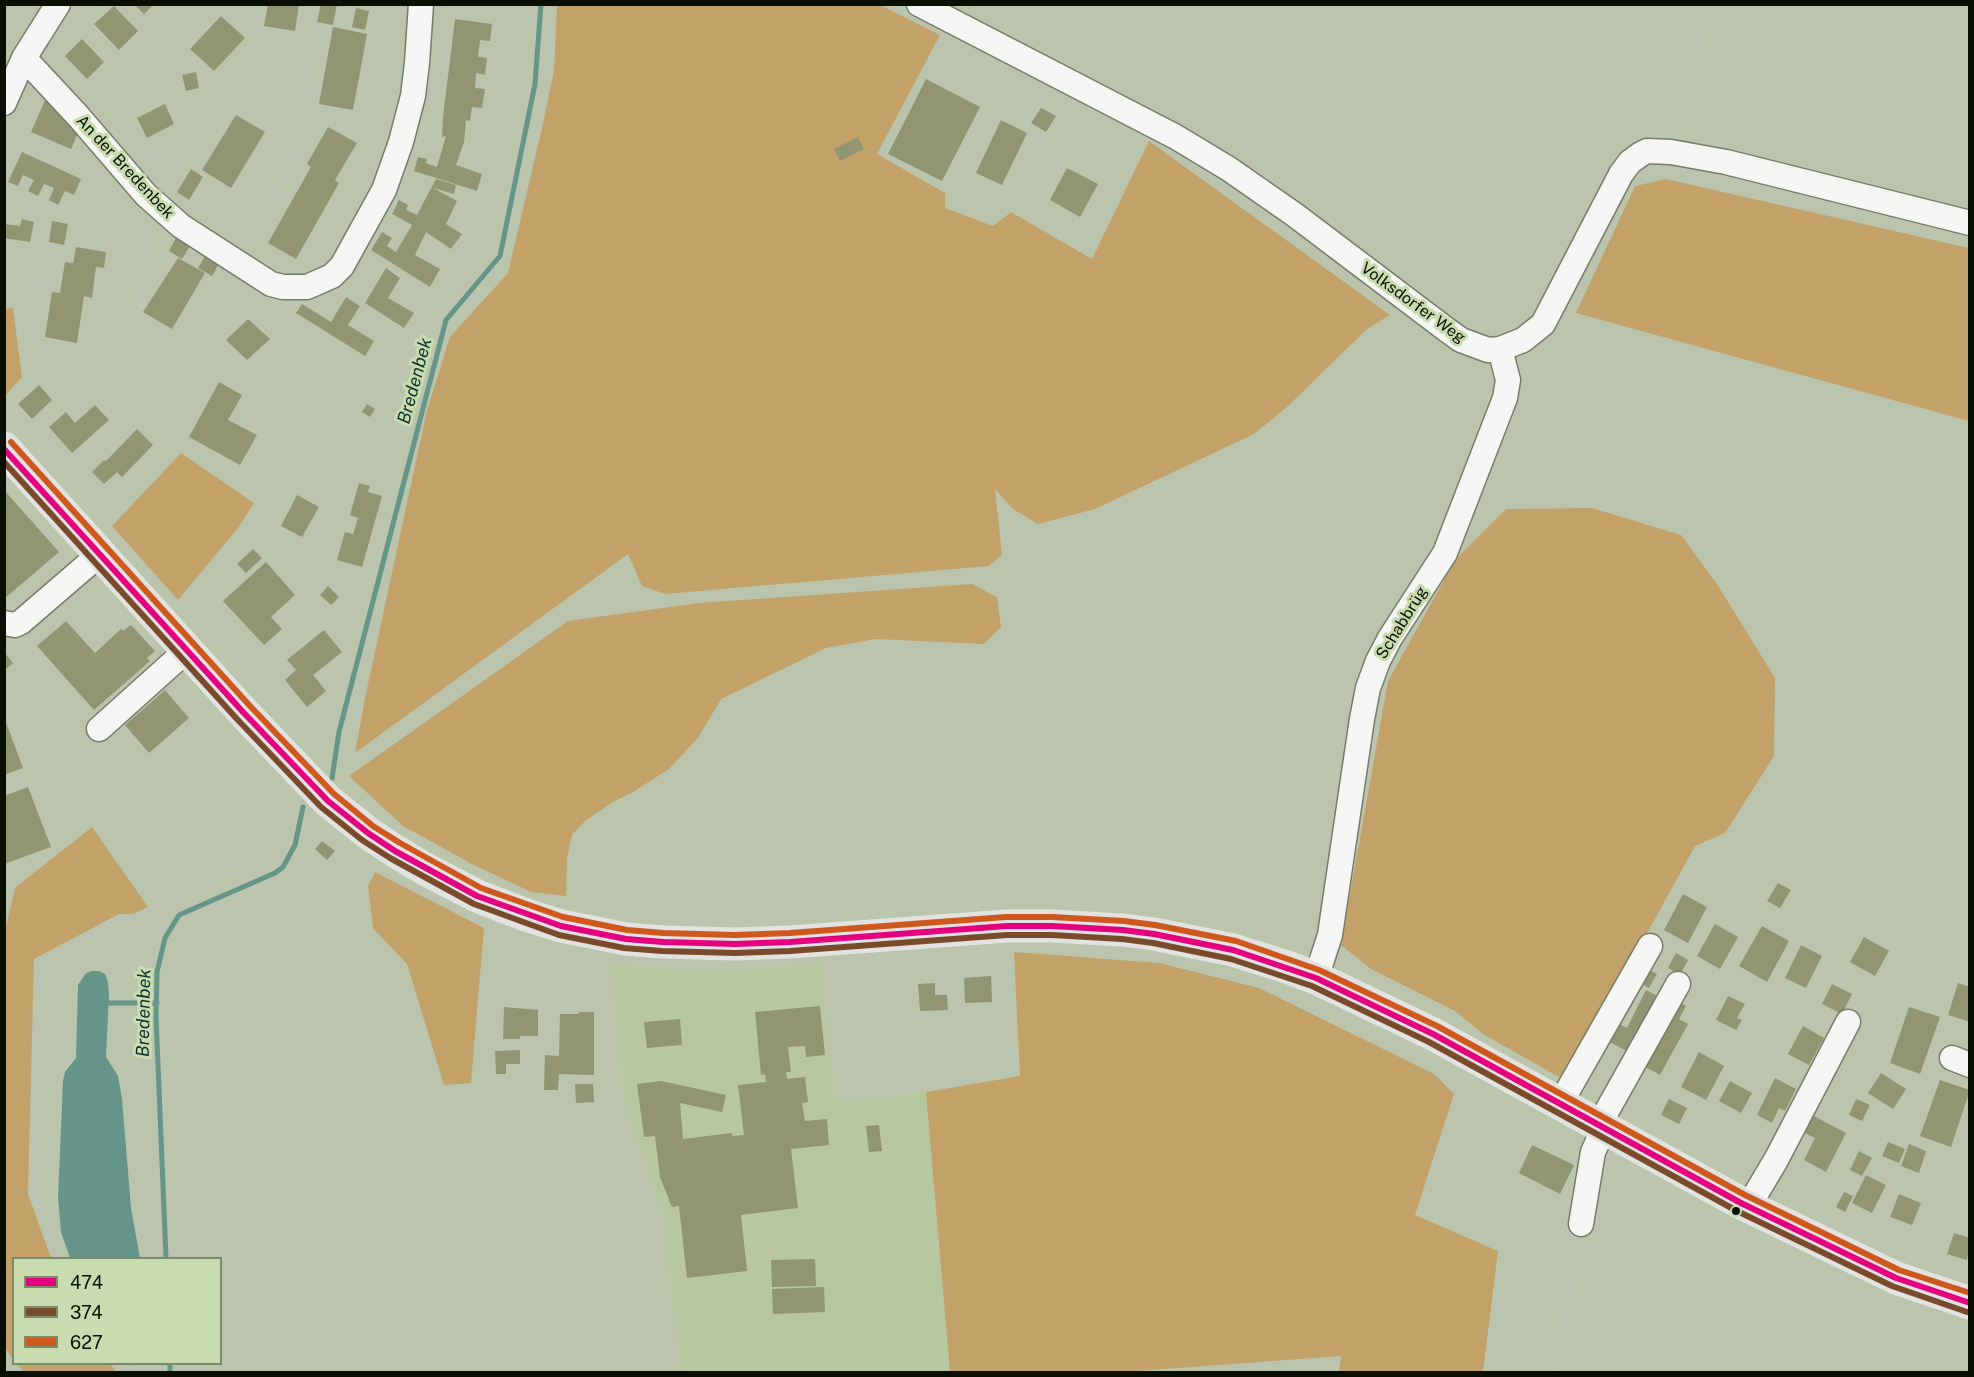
<!DOCTYPE html>
<html>
<head>
<meta charset="utf-8">
<style>
	body { margin:0 }
	#map { position:relative; width:1974px; height:1377px; overflow:hidden; background:#bbc5ad; font-family:"Public Sans",sans-serif }
	canvas { display:block }
	.frame { position:absolute; inset:0; border:6px solid #090f02; pointer-events:none }
	.legend { position:absolute; left:12px; top:1257px; width:210px; height:108px; box-sizing:border-box; background:#c8dcb0; border:2px solid #7c8a6a; margin:0; padding:8px 10px; list-style:none; font-size:18px; color:#090f02 }
	.legend li { display:flex; align-items:center; gap:12px; height:30px }
	.legend b { width:30px; border:2px solid #7c8a6a }
</style>
</head>
<body>
<div id="map">
<canvas width="1974" height="1377"></canvas>
<div class="frame"></div>
<ul class="legend">
<li><b style="height:8px;background:#e5007d"></b>474</li>
<li><b style="height:8px;background:#7a4b2a"></b>374</li>
<li><b style="height:8px;background:#cf581d"></b>627</li>
</ul>
</div>
<script>
const context = document.querySelector('canvas').getContext('2d');
context.lineJoin = 'round';
function fill(path, color) { context.fillStyle = color; context.fill(path, 'evenodd'); }
const poly = rows => new Path2D(rows.map(r => 'M' + r).join(''));
function stroke(path, color, width, dash) { context.strokeStyle = color; context.lineWidth = width; context.lineCap = dash ? 'butt' : 'round'; context.setLineDash(dash || []); context.stroke(path); }
function drawText(font, color, halo, rows, align = 'center') {
  context.font = font + ' "Public Sans",sans-serif'; context.lineWidth = 6; context.setLineDash([]); context.textBaseline = 'middle'; context.strokeStyle = halo; context.fillStyle = color; for (const [text, x, y, turn = 0] of rows) {
    context.save(); context.translate(x, y); context.rotate((+turn || 0) * Math.PI / 180); context.textAlign = isNaN(turn) ? turn : align; if (halo) context.strokeText(text, 0, 0); context.fillText(text, 0, 0); context.restore();
  }
}
fill(poly([
	[823,962,835,1101,926,1092,950,1372,680,1372,662,1211,626,1113,609,963,688,969,744,968]
]), '#b7c7a0');
fill(poly([
	[557,5,880,5,940,35,877,154,945,193,945,208,993,226,1011,212,1092,259,1149,141,1390,315,1367,329,1287,407,1254,434,1095,509,1038,524,1013,509,995,489,1002,555,989,566,665,594,642,586,628,554,355,753,365,698,427,410,450,337,508,273,542,128,554,71],
	[1666,179,1969,248,1969,421,1576,313,1635,186],
	[13,308,22,377,5,396,5,309],
	[181,453,254,503,238,528,178,600,112,526],
	[1592,508,1681,535,1717,584,1775,678,1774,756,1725,833,1695,846,1566,1081,1483,1034,1455,1011,1371,969,1341,945,1388,681,1456,559,1506,509],
	[972,584,997,597,1001,627,984,644,876,639,826,648,721,699,698,738,669,769,633,792,613,802,585,821,572,835,567,858,566,896,531,892,472,864,403,826,349,776,568,621,699,603],
	[92,827,148,907,133,914,119,914,34,959,28,1194,51,1258,14,1258,13,1359,4,1347,5,931,15,888],
	[375,872,484,928,471,1083,444,1085,407,964,373,928,368,886],
	[1014,952,1159,963,1259,988,1434,1074,1454,1094,1415,1215,1498,1251,1483,1372,1339,1372,1341,1356,1124,1372,950,1372,926,1092,1020,1076],
	[17,1364,110,1364,117,1372,24,1372]
]), '#c3a26a');
fill(poly([
	[92,971,99,971,105,974,108,982,109,996,106,1057,118,1076,122,1099,131,1208,140,1258,70,1258,61,1232,58,1198,63,1081,65,1072,76,1058,78,985,86,973]
]), '#659489');
stroke(poly([
	[332,778,339,732,446,320,500,256,535,84,541,4],
	[109,1003,157,1003],
	[166,1258,156,1017,157,972,165,938,179,915,275,873,283,867,295,845,303,807],
	[170,1364,170,1372]
]), '#659489', 5);
fill(poly([
	[134,4,154,4,144,14],
	[268,4,299,4,295,31,264,26],
	[321,4,337,4,333,25,317,22],
	[114,6,138,31,119,50,94,24],
	[356,8,369,11,365,30,352,27],
	[221,16,245,38,214,71,190,49],
	[455,19,492,24,490,41,480,40,478,57,487,58,485,75,476,73,475,88,485,89,482,108,472,107,470,121,466,120,464,142,456,165,482,174,477,191,414,171,418,157,427,159,426,163,437,167,446,136,442,137,443,117],
	[333,27,367,34,353,110,319,104],
	[82,39,104,62,87,79,65,56],
	[196,72,199,88,186,91,182,75],
	[926,79,980,107,942,181,888,154],
	[46,98,64,106,60,117,81,126,71,149,31,132],
	[165,104,174,124,147,138,137,118],
	[1041,108,1056,116,1046,132,1031,123],
	[236,115,265,132,231,188,202,170],
	[1001,120,1027,133,1002,185,976,173],
	[328,127,357,143,335,180,339,183,296,259,268,243,311,167,307,164],
	[858,137,864,149,840,161,834,149],
	[22,152,81,179,74,195,65,191,58,205,49,200,54,188,44,184,38,196,28,191,34,180,23,175,18,186,8,182],
	[1067,168,1098,184,1080,217,1050,200],
	[191,169,203,177,189,200,177,192],
	[436,179,456,185,454,194,433,188,457,201,446,224,462,234,451,249,426,232,415,255,440,269,430,287,371,250,382,232,392,238,387,246,396,252,412,225,392,214,399,200,408,205,406,210,417,215],
	[22,219,34,222,30,242,4,238,4,224,20,226],
	[52,221,68,224,64,245,49,242],
	[176,238,190,246,182,259,169,251],
	[76,247,106,252,104,268,96,267,92,298,84,296,77,343,45,337,52,292,60,293,65,262,73,263],
	[206,254,220,262,212,276,198,268],
	[178,258,205,273,172,329,143,312],
	[386,268,400,278,388,298,414,313,404,328,365,303],
	[346,297,360,306,348,325,374,341,365,356,296,313,302,304,331,322],
	[248,319,270,339,247,360,226,340],
	[219,382,242,395,228,420,257,435,240,465,189,437],
	[39,385,52,400,32,419,18,404],
	[367,404,375,409,370,417,362,412],
	[95,405,109,420,72,453,49,427,66,412,75,423],
	[137,429,153,445,122,477,117,472,104,484,92,472,104,460,106,461],
	[359,483,370,486,368,492,382,496,362,567,337,560,345,532,353,534,358,518,350,515],
	[4,490,59,552,4,599],
	[297,495,319,507,302,537,281,526],
	[253,549,262,558,246,573,237,564],
	[266,562,295,595,271,617,282,629,264,645,223,601],
	[328,586,339,597,331,605,320,595],
	[66,621,95,653,121,629,123,631,131,625,155,651,147,658,150,661,94,710,37,646],
	[324,630,342,652,313,675,326,691,307,707,285,680,296,670,287,660],
	[4,652,13,663,4,671],
	[165,690,189,718,149,753,125,725],
	[4,717,23,768,4,775],
	[28,787,51,847,4,864,4,796],
	[322,841,335,851,327,860,315,849],
	[1778,883,1791,890,1780,908,1767,901],
	[1683,894,1707,907,1688,943,1664,930],
	[1715,924,1738,937,1720,969,1697,956],
	[1762,926,1789,941,1767,982,1739,966],
	[1864,937,1889,951,1875,976,1850,962],
	[1801,945,1822,956,1806,988,1785,978],
	[1676,953,1688,960,1680,975,1668,968],
	[1646,968,1657,974,1649,988,1638,982],
	[991,976,992,1002,965,1003,964,978],
	[935,983,935,995,947,995,948,1010,920,1011,918,984],
	[1958,983,1970,987,1970,1022,1948,1015],
	[1832,984,1852,994,1842,1014,1822,1004],
	[1646,990,1661,998,1632,1054,1606,1040,1616,1022,1627,1028],
	[1728,996,1745,1004,1737,1018,1742,1020,1736,1030,1716,1020],
	[1676,1000,1686,1006,1679,1019,1688,1024,1660,1075,1640,1064],
	[820,1006,825,1055,806,1057,805,1046,788,1047,791,1072,786,1072,787,1079,805,1077,808,1102,802,1103,805,1121,827,1119,829,1145,791,1149,798,1208,741,1215,747,1271,687,1278,679,1206,672,1207,660,1177,655,1136,644,1137,637,1084,661,1081,726,1095,722,1112,680,1103,683,1139,732,1133,732,1136,744,1135,738,1085,766,1082,765,1074,761,1075,755,1012],
	[504,1007,538,1010,538,1036,520,1036,520,1039,503,1039],
	[1909,1007,1940,1017,1920,1074,1890,1063],
	[579,1012,594,1012,594,1075,559,1074,558,1090,544,1090,545,1055,559,1056,560,1014,579,1014],
	[680,1019,682,1045,647,1048,644,1022],
	[1803,1026,1824,1038,1809,1065,1788,1054],
	[520,1050,520,1064,506,1064,506,1074,496,1074,495,1051],
	[1699,1052,1724,1066,1706,1100,1681,1087],
	[1881,1073,1906,1089,1893,1109,1868,1093],
	[1775,1078,1796,1089,1785,1111,1779,1108,1772,1123,1757,1115],
	[1940,1080,1970,1090,1951,1147,1920,1136],
	[1730,1081,1752,1093,1741,1113,1719,1101],
	[575,1084,593,1084,594,1102,576,1103],
	[1669,1099,1687,1108,1679,1124,1661,1115],
	[1856,1099,1870,1105,1862,1121,1849,1115],
	[1812,1115,1846,1133,1826,1172,1804,1160,1815,1138,1803,1132],
	[879,1125,882,1151,869,1152,866,1126],
	[1888,1142,1905,1149,1899,1163,1882,1156],
	[1909,1144,1926,1151,1919,1173,1901,1166],
	[1532,1145,1574,1165,1560,1194,1519,1173],
	[1859,1151,1872,1158,1862,1176,1850,1170],
	[1866,1175,1886,1185,1872,1213,1852,1203],
	[1844,1192,1853,1196,1845,1212,1836,1207],
	[1899,1194,1921,1203,1912,1225,1890,1217],
	[1954,1233,1970,1238,1967,1260,1947,1254],
	[815,1259,816,1286,772,1287,771,1260],
	[824,1287,825,1312,773,1314,772,1289]
]), '#919572');
const minor = poly([
	[919,4,1176,137,1229,169,1295,215,1447,330,1461,340,1488,350,1500,349,1523,340,1543,324,1621,174,1630,162,1641,154,1647,151,1671,152,1726,162,1970,223],
	[24,58,78,116,146,195,181,226,271,284,283,287,307,287,332,276,342,266,384,190,401,142,413,96,417,63,421,4],
	[4,103,24,58,58,4],
	[4,623,15,625,21,622,100,554],
	[99,729,187,650],
	[1316,978,1330,935,1362,719,1368,688,1378,661,1390,638,1445,553,1505,398,1508,380,1500,349],
	[1952,1058,1970,1065],
	[1560,1104,1650,946],
	[1599,1125,1678,984],
	[1748,1207,1776,1160,1848,1022],
	[1581,1224,1593,1152,1604,1128]
]);
const major = poly([
	[4,448,243,712,328,801,368,833,395,851,425,869,477,896,526,915,561,926,626,939,663,942,735,944,790,942,1007,926,1052,926,1123,930,1154,934,1233,950,1287,967,1316,978,1433,1034,1741,1203,1896,1278,1970,1303]
]);
stroke(minor, '#757c6a', 27);
stroke(major, '#e0e5da', 33);
stroke(poly([
	[318,4,302,90,320,95],
	[255,28,258,4],
	[313,30,332,34],
	[310,46,328,51],
	[438,50,452,48],
	[307,59,326,64],
	[437,62,450,61],
	[304,74,323,79],
	[432,94,446,92],
	[1025,115,1028,127,1039,134,1049,146,1061,169,1050,192],
	[1636,135,1642,116,1721,4],
	[4,144,86,173,100,171],
	[143,161,162,153,181,164],
	[286,175,293,179],
	[275,194,284,200],
	[263,214,273,219],
	[41,244,57,246,51,287,40,285,33,337,46,339],
	[244,244,298,155,305,159],
	[148,262,162,271],
	[144,286,151,289],
	[140,307,148,262,147,224],
	[56,1258,39,1212,34,1184,41,964,47,958,120,919,135,917,266,851,275,842,285,829,294,800],
	[4,1364,11,1372],
	[120,1364,134,1372],
	[1555,1372,1578,1243]
]), '#c0c3bc', 3, [3, 4.5]);
stroke(minor, '#f5f6f3', 24);
stroke(major, '#e2e1e3', 30);
stroke(poly([
	[4,449,243,712,328,801,368,833,395,851,477,896,561,926,626,939,663,942,735,944,790,942,1007,926,1052,926,1123,930,1154,934,1233,950,1316,978,1433,1034,1741,1203,1896,1278,1970,1303]
]), '#e5007d', 6);
stroke(poly([
	[4,462,236,718,321,807,362,840,390,858,474,904,559,935,624,948,662,951,735,953,790,951,1007,935,1052,935,1122,939,1153,943,1231,959,1312,986,1429,1042,1737,1211,1892,1286,1967,1312]
]), '#7a4b2a', 6);
stroke(poly([
	[11,442,250,706,334,794,373,826,400,843,481,888,563,917,627,930,663,933,735,935,790,933,1006,917,1052,917,1124,921,1155,925,1236,941,1319,970,1437,1026,1745,1195,1899,1270,1970,1293]
]), '#cf581d', 6);
for (const [x, y, r, color] of [
	[1736,1211,5,"#090f02"]
]) { const dot = new Path2D(); dot.arc(x, y, r, 0, 2 * Math.PI); context.fillStyle = color; context.fill(dot); stroke(dot, '#c8dcb0', 2); }
drawText('16px', '#090f02', '#c8dcb0', [
	["An der Bredenbek",125,167,47],
	["Volksdorfer Weg",1413,303,36],
	["Schabbrüg",1402,623,-58]
]);
drawText('italic 18px', '#0e302d', '#c8dcb0', [
	["Bredenbek",415,381,-75],
	["Bredenbek",144,1013,-89]
]);
</script>
</body>
</html>
